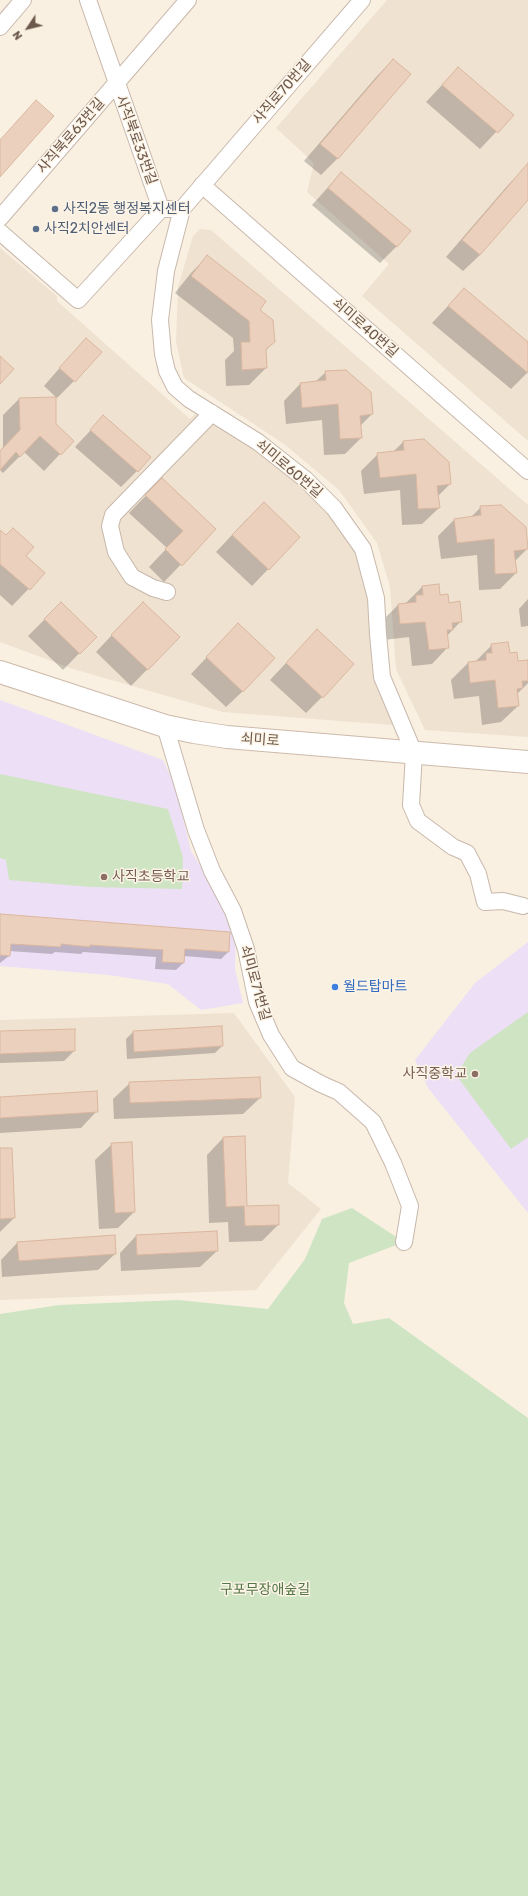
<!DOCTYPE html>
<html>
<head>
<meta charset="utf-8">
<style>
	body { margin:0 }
	#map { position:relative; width:528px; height:1896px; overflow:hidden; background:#f9f0e2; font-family:Rubik,sans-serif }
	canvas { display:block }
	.north { position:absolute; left:8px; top:8px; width:40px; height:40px; -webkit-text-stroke:3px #fcf4e7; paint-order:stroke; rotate:235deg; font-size:11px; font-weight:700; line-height:16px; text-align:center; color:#6d584c }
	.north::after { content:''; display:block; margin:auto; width:14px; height:18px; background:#6d584c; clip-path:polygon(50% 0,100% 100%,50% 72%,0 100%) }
</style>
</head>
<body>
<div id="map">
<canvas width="528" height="1896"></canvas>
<div class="north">N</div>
</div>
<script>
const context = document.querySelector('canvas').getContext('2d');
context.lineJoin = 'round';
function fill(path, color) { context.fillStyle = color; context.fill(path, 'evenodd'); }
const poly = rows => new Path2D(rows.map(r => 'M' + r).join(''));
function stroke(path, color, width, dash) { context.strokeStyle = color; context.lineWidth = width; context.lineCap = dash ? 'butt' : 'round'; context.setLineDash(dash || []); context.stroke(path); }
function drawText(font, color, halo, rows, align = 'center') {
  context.font = font + ' Rubik,"Noto Sans KR",sans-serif'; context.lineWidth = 3; context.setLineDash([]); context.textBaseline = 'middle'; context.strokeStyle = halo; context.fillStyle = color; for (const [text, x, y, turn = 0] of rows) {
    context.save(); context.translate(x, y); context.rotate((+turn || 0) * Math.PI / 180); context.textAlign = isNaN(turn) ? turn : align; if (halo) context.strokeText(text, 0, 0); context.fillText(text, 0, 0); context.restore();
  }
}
fill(poly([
	[387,0,528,0,528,441,362,296,389,264,307,192,314,163,276,128],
	[200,229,211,230,528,505,528,737,425,730,396,669,390,587,377,543,339,490,284,444,184,378,176,342,178,287,193,236],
	[0,248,57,296,57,301,190,419,195,414,238,437,284,471,327,513,357,555,369,599,372,668,374,680,395,721,392,725,223,712,73,669,0,642],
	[234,1013,295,1097,288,1183,321,1209,256,1290,0,1300,0,1020]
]), '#efe2d1');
fill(poly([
	[0,700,163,760,175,785,191,851,224,903,236,933,235,969,243,1003,201,1010,168,984,109,975,0,966],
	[528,942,528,1213,428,1088,415,1060,475,983]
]), '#eddff5');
fill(poly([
	[0,774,168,809,183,857,182,889,91,887,9,880,6,860,0,858],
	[528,1012,528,1137,511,1149,456,1075,470,1053],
	[352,1208,404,1242,349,1263,344,1303,353,1324,389,1318,528,1418,528,1896,0,1896,0,1314,59,1305,178,1300,268,1309,305,1259,322,1219]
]), '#cfe4c3');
fill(poly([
	[393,60,410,74,337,159,321,175,304,161,377,76],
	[458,68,512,115,480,149,426,102],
	[525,168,528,171,528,198,480,255,463,271,446,257,508,185],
	[341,173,397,246,380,263,312,205],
	[207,257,258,310,274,342,265,351,266,368,249,385,226,386,225,360,234,351,233,338,175,293,191,273],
	[464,289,528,343,528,372,511,389,432,323],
	[70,356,74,381,57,398,44,386],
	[326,372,372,414,360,426,361,438,345,454,324,455,322,420,286,424,284,401,300,384,315,382],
	[19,399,55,425,60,454,44,471,24,452,3,473,0,470,0,451,3,447,3,415],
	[103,417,137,471,121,487,75,447],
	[403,442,450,484,438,496,439,508,422,524,402,525,400,490,364,494,361,471,378,454,393,452],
	[162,479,215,529,164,582,149,567,167,548,129,513],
	[481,507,527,549,515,561,516,573,500,589,479,590,477,555,441,559,438,536,455,519,470,518],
	[247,519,299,537,252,586,216,552],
	[0,531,44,573,12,606,0,595],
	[438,585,439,596,448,604,461,621,447,636,448,647,432,664,412,666,409,637,384,640,382,621,398,605,406,603,422,587],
	[528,599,528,626,521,627,519,609],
	[61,603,95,637,63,670,28,636],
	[127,619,179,637,131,686,96,652],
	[222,641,243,691,226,707,191,674],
	[492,645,509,654,517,662,528,661,528,683,517,694,518,706,501,722,482,725,479,696,454,699,451,680,468,663,475,662],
	[301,647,322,697,306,713,270,680],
	[0,915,228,952,221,959,184,956,183,963,176,970,155,969,156,957,83,952,81,954,55,952,52,954,9,951,9,956,0,963],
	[0,1032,74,1051,64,1061,0,1063],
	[133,1032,222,1046,215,1053,127,1059,126,1039],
	[130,1083,260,1098,243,1114,114,1119,113,1099],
	[0,1098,97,1111,81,1128,0,1133],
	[223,1138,246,1207,278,1225,262,1241,229,1242,228,1222,209,1223,207,1155],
	[112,1144,134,1212,118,1228,99,1229,95,1160],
	[0,1149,14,1218,0,1232],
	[136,1236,217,1251,200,1267,121,1271,120,1253],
	[17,1243,115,1254,98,1270,2,1277,1,1260]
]), '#0003');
const building = poly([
	[393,59,411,74,338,159,320,144,393,59],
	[458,67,514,115,498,133,442,85,458,67],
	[36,100,54,116,0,177,0,140,36,100],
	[528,163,528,200,480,255,462,240,528,163],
	[341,172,411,231,397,247,328,188,341,172],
	[207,255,266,301,260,310,273,320,275,342,266,349,267,368,242,370,241,342,250,342,249,321,191,276,207,255],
	[464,288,528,342,528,373,448,306,464,288],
	[86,338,102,352,75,382,59,368,86,338],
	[0,356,14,369,0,384,0,356],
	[346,370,371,392,373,414,360,416,362,438,340,439,338,404,302,408,300,383,326,380,325,371,346,370],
	[56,397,56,424,74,441,61,455,40,436,20,457,16,452,0,470,0,451,20,430,19,398,56,397],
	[103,415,151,457,138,472,90,430,103,415],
	[424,439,449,462,451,484,437,486,440,508,418,509,416,474,380,478,377,453,404,450,403,441,424,439],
	[162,478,216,529,182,566,165,549,183,531,145,495,162,478],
	[264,502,300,537,269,570,232,535,264,502],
	[501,505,526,527,528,549,514,551,517,573,495,574,494,539,457,543,454,519,481,515,480,506,501,505],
	[13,528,34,547,26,556,45,573,30,590,0,564,0,530,6,535,13,528],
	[439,584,440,595,448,594,449,603,460,601,462,622,452,623,453,630,447,630,449,648,429,650,425,622,400,624,398,604,416,602,416,595,423,595,422,586,439,584],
	[61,602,97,637,80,654,44,619,61,602],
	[143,602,180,637,148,670,111,635,143,602],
	[238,623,275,658,243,692,206,657,238,623],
	[317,629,354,664,323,698,286,663,317,629],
	[508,642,510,653,517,652,518,661,528,660,528,681,522,681,523,688,517,689,519,706,498,708,495,680,470,683,468,662,486,660,486,653,492,653,491,644,508,642],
	[0,914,230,932,229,952,185,949,184,963,162,962,163,950,90,945,90,947,61,944,61,947,11,944,10,956,0,955,0,914],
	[222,1026,223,1046,134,1052,133,1031,222,1026],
	[75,1029,75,1051,0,1054,0,1031,75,1029],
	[260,1077,261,1098,130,1103,129,1082,260,1077],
	[97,1091,98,1112,0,1118,0,1097,97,1091],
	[245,1136,247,1206,279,1205,279,1225,245,1226,244,1206,226,1207,223,1137,245,1136],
	[132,1142,135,1212,115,1213,111,1143,132,1142],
	[0,1148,12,1148,15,1218,0,1219,0,1148],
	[217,1231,218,1251,137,1255,136,1235,217,1231],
	[115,1235,116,1254,19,1261,17,1242,115,1235]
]);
fill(building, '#ebd0bd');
stroke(building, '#dbb79f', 1);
const street = poly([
	[88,0,161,209],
	[0,27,23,0],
	[202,185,528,471],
	[161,209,182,209,362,0],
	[182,209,166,271,160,320,163,354,167,371,175,387,189,399,258,442,305,479,334,508,363,549,376,598,378,634,382,677,414,753,411,805,418,821,453,847,467,853,478,874,485,902,503,901,523,906],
	[0,218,188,0],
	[0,232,78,300,161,209],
	[167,592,153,588,132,577,116,552,110,526,113,515,212,413],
	[165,726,196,830,212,871,233,911,246,949,257,1002,271,1035,292,1068,321,1084,339,1092,373,1122,393,1163,410,1206,404,1242]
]);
const secondary = poly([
	[0,672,165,726,194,732,227,737,528,762]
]);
stroke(street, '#c8b8ab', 18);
stroke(secondary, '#cdbaab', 24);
stroke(street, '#fff', 16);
stroke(secondary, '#fff', 22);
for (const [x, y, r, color] of [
	[55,209,4,"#5c6f8a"],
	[36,229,4,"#5c6f8a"],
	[104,877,4,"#8d6e63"],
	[335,987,4,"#3f7fe0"],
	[475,1074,4,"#8d6e63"]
]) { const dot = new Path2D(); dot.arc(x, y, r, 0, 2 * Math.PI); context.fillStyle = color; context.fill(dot); stroke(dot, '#fcf4e7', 1.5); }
drawText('14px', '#6d584c', '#fcf4e7', [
	["사직로70번길",282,92,-49],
	["사직북로63번길",71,136,-49],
	["사직북로33번길",136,140,70],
	["쇠미로40번길",365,328,41],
	["쇠미로60번길",289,469,40],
	["쇠미로",260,740,4],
	["쇠미로71번길",255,983,74]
]);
drawText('14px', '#4e5e75', '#fcf4e7', [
	["사직2동 행정복지센터",63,209],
	["사직2치안센터",44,229]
], 'left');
drawText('14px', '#785e54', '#fcf4e7', [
	["사직초등학교",112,877],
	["사직중학교",467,1074,"right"]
], 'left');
drawText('14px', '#366cbe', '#fcf4e7', [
	["월드탑마트",343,987]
], 'left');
drawText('14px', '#557748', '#fcf4e7', [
	["구포무장애숲길",265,1590]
]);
</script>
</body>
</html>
